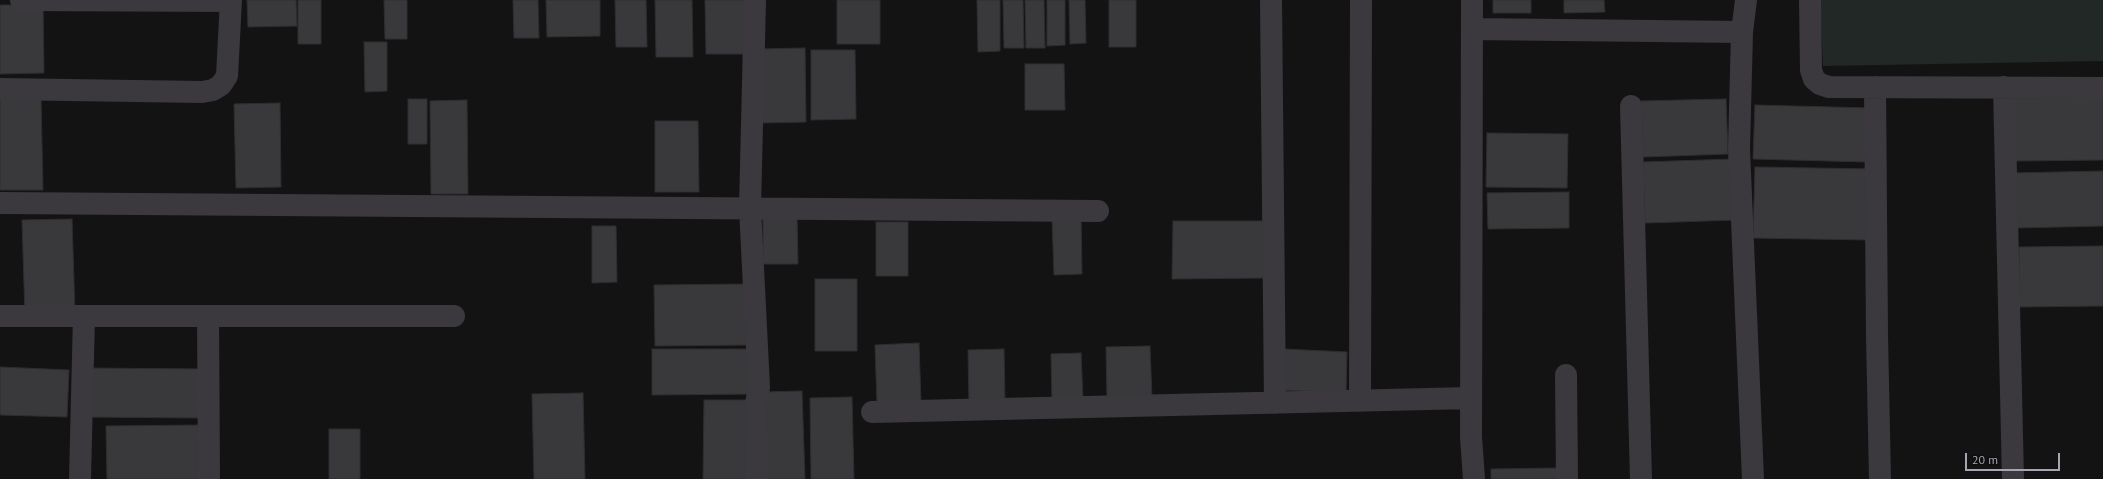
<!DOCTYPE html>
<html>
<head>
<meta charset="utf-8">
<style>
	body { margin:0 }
	#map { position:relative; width:2103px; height:479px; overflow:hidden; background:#141314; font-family:"PT Sans",sans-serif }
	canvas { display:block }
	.scale { position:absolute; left:1965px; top:453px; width:95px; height:18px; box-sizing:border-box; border:2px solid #a9a6b3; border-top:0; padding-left:5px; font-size:12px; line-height:14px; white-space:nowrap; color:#a9a6b3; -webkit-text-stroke:3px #0f0e0f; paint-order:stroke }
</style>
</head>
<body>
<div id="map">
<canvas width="2103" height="479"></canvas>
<div class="scale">20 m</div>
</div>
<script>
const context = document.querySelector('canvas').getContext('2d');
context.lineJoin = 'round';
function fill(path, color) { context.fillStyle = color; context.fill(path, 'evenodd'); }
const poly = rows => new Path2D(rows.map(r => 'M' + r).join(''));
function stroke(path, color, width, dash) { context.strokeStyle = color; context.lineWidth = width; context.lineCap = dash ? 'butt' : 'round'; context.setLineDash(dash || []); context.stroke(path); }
fill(poly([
	[1820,0,2103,0,2103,61,1823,66]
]), '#222826');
const building = poly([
	[247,0,296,0,297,26,248,27,247,0],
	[298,0,321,0,321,44,298,44,298,0],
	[384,0,407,0,407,39,385,39,384,0],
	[513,0,538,0,539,38,514,38,513,0],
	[546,0,600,0,600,36,547,37,546,0],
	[615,0,646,0,647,47,616,47,615,0],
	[655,0,692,0,693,57,656,57,655,0],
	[705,0,753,0,753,54,706,54,705,0],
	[837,0,880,0,880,44,837,44,837,0],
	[977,0,1000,0,1000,51,978,52,977,0],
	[1003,0,1023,0,1024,48,1004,48,1003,0],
	[1025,0,1044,0,1045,48,1026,48,1025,0],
	[1047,0,1065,0,1065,45,1047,46,1047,0],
	[1069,0,1085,0,1086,43,1070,44,1069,0],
	[1109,0,1136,0,1136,47,1109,47,1109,0],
	[1493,0,1531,0,1531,13,1493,13,1493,0],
	[1564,0,1604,0,1605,12,1564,13,1564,0],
	[0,5,43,5,44,73,0,74,0,5],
	[364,42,387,42,387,91,365,92,364,42],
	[805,48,806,122,761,123,760,49,805,48],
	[811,50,855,50,856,119,811,120,811,50],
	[1025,64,1064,64,1065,110,1025,110,1025,64],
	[0,98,41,98,43,190,0,190,0,98],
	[2014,98,2103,98,2103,160,2014,161,2014,98],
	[408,99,427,99,427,144,408,144,408,99],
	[1726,99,1728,154,1643,157,1641,101,1726,99],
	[467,100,468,194,431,194,430,101,467,100],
	[280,103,281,187,236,188,234,104,280,103],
	[1755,105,1870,108,1868,162,1753,159,1755,105],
	[655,121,698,121,699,192,655,192,655,121],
	[1487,133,1568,134,1567,188,1486,187,1487,133],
	[1734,159,1736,220,1645,223,1643,162,1734,159],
	[1755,167,1871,169,1869,240,1753,238,1755,167],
	[2103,171,2103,226,2015,228,2013,173,2103,171],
	[1569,192,1569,228,1488,229,1487,193,1569,192],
	[763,215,797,215,798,264,763,264,763,215],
	[1081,216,1082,274,1054,275,1052,217,1081,216],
	[72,219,75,314,25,315,22,220,72,219],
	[1173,221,1264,221,1264,278,1172,279,1173,221],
	[876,222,908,222,908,276,876,276,876,222],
	[592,226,616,226,617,282,592,283,592,226],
	[2103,246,2103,306,2019,307,2019,247,2103,246],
	[815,279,857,279,857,351,815,351,815,279],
	[748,284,749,345,655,346,654,285,748,284],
	[919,343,921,403,877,404,875,345,919,343],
	[1150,346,1152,399,1107,400,1106,347,1150,346],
	[652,349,755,349,756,394,652,395,652,349],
	[1004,349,1005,403,969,403,968,350,1004,349],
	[1283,349,1347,352,1346,393,1281,390,1283,349],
	[1081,353,1083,399,1052,400,1051,354,1081,353],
	[0,367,69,370,67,417,0,415,0,367],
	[85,368,202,369,201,418,84,417,85,368],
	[802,391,805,479,765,479,762,392,802,391],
	[583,393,585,479,534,479,532,394,583,393],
	[852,397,854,479,811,479,810,398,852,397],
	[704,400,752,400,752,479,703,479,704,400],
	[202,425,202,479,107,479,106,426,202,425],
	[329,429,360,429,360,479,329,479,329,429],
	[1559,468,1559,479,1491,479,1491,469,1559,468]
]);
fill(building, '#39383b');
stroke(building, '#2f2d30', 1);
stroke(poly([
	[21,0,231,1],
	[755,0,750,208,759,387,756,404,757,479],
	[1271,0,1275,403],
	[1472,0,1471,437,1474,479],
	[1746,0,1742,32,1739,149,1753,479],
	[1810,0,1811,70,1814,79,1820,84,1829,87,2103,88],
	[1472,29,1742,32],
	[1875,87,1877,335,1880,479],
	[2004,87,2013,479],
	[0,89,202,92,213,90,221,85,227,76,231,0],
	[1631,106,1641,479],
	[0,203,1098,211],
	[0,316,454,316],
	[208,316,209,479],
	[1566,375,1567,479],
	[1360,401,1361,0],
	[872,412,1471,398],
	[80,479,84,316]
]), '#3b393e', 22);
</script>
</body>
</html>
